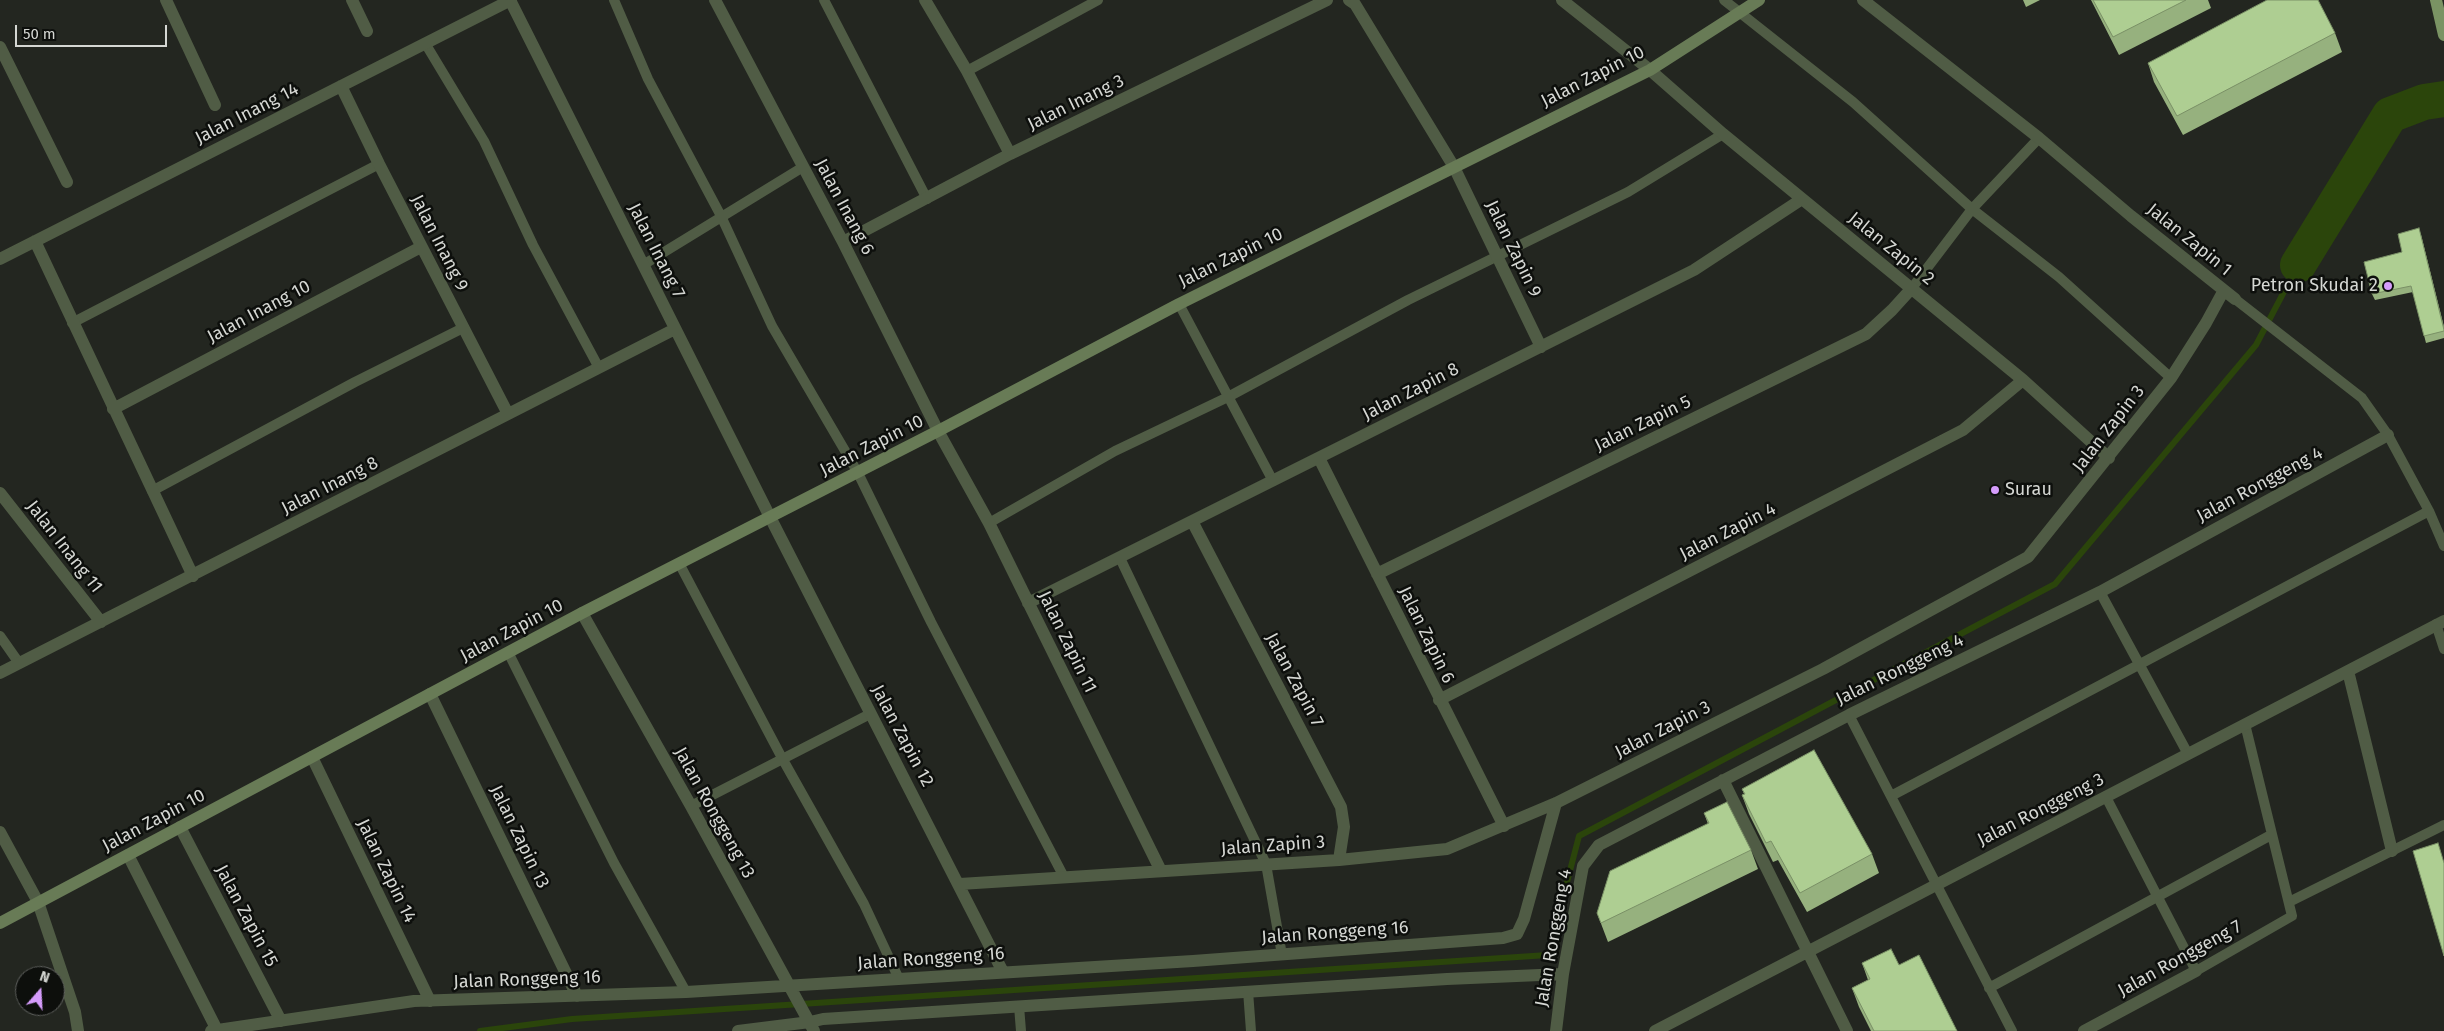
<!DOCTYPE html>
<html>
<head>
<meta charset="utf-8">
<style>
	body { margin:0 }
	#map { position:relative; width:2444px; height:1031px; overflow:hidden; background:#232620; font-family:"Fira Sans",sans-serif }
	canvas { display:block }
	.north { position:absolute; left:15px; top:966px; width:50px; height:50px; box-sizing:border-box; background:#0d0f0c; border:1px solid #5d5f5c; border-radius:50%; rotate:19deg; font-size:14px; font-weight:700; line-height:20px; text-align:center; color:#d5d7d3 }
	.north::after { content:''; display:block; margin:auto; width:18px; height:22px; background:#d59cfb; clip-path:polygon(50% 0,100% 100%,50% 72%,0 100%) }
	.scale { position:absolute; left:15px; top:25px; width:152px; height:22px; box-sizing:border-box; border:2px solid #d5d7d3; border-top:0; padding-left:6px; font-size:15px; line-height:18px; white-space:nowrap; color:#d5d7d3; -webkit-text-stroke:4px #0d0f0c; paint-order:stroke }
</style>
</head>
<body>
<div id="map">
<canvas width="2444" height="1031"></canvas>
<div class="north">N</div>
<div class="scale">50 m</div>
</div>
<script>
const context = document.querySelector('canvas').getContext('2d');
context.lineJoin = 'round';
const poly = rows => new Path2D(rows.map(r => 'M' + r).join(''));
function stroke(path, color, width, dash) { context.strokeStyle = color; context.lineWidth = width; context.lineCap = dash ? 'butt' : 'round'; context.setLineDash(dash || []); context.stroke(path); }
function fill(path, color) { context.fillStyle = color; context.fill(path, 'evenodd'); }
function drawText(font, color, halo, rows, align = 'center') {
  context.font = font + ' "Fira Sans",sans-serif'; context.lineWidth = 5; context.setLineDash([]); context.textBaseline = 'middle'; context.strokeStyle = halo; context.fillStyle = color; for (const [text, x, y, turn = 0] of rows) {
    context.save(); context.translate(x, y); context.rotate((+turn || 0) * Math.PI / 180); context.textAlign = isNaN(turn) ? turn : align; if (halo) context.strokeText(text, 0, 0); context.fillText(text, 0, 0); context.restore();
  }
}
stroke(poly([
	[480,1031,572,1019,1548,955,1579,836,2055,584,2256,345,2298,265]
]), '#2b450b', 6);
stroke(poly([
	[2298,265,2390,115,2424,102,2444,99]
]), '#2b450b', 36);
stroke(poly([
	[614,0,648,79,721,216,772,326,858,473,931,622,1064,877],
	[824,0,927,199],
	[1724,0,1853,102,1972,209,2059,277,2171,378],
	[425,43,484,141,533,245,599,368],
	[967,71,1098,0],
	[643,265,803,167],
	[1912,288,1972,209,2039,138],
	[2235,299,2362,398,2388,435,2429,511,2444,546],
	[1179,304,1273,481],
	[72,323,379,164],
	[152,491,355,382,463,328],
	[989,523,1115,451,1228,397,1408,300,1628,192,1723,134],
	[1120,558,1266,864,1282,955],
	[680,565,782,758,864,904,899,979],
	[2100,592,2188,754],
	[2436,624,2444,649],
	[0,636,19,663],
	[508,652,614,863,686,992],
	[1849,715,2012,1031],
	[1891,796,2429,511],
	[2106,797,2196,971,2292,916,2245,724],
	[691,806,870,714],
	[2289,902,2444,825],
	[1989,988,2271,835],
	[1248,991,1251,1031],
	[1019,1006,1021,1031]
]), '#505c45', 10);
stroke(poly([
	[166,0,215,105],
	[352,0,367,31],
	[510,0,770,517,1003,972],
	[715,0,843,242,938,431,989,523,1161,871],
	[925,0,967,71,1010,154],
	[1349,0,1355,4,1454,167,1541,347],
	[1562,0,1650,70,1723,134,2023,380,2109,458],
	[1863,0,2039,138,2131,216,2235,299],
	[0,47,67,182],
	[341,86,379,164,508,414],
	[35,241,193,576],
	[843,242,1010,154,1327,0],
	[0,259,511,0],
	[113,409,421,247],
	[1319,458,1504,826],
	[0,493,101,622],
	[1192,521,1341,807,1344,827,1339,860],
	[1377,574,1866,334,1892,310,1912,288],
	[1028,603,1694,270,1802,199],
	[582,613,691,806,814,1031],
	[2348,671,2392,851],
	[0,673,675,329],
	[430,694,577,996],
	[1439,700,1963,430,2023,380],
	[312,757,430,1001],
	[1723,780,1847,1031],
	[180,827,281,1021],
	[0,832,38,902,75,1012,78,1031],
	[128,855,217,1030],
	[960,884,1339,860,1447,849,1556,803,1823,669,2028,557,2171,378,2206,323,2224,290],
	[211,1031,414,1001,686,992,1193,961,1503,938,1517,934,1524,919,1556,803],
	[738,1031,810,1022,823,1019,1447,979,1563,974],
	[1556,1031,1563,974,1583,866,1599,845,1849,715,2100,592,2388,435],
	[1655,1031,2444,621],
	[2084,1031,2196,971]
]), '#505c45', 12);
stroke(poly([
	[0,923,582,613,938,431,1179,304,1650,70,1759,0]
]), '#687b56', 12);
stroke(poly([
	[2436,0,2444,35]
]), '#7a9363', 12);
fill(poly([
	[2023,0,2040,0,2026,7],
	[2091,0,2208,0,2211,8,2119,55],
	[2335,33,2342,52,2183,135,2154,82,2148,63],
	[2421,235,2444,327,2444,338,2426,343,2413,292,2375,300,2372,294],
	[1742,789,1872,854,1879,873,1807,912,1778,860,1773,862,1749,814,1742,795,1744,794],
	[1704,813,1751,850,1758,869,1608,942,1597,913,1708,824],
	[1862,963,1899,965,1957,1031,1871,1031,1859,1007,1852,988,1868,980]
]), '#96b17e');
fill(poly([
	[2419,228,2421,235,2444,327,2444,330]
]), '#7a9066');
const building = poly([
	[2093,0,2186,0,2113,37,2093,0],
	[2267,0,2318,0,2335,33,2177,116,2148,63,2267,0],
	[2419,228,2444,330,2444,331,2424,336,2411,286,2372,294,2364,262,2402,252,2398,234,2419,228],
	[1814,750,1872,854,1800,893,1771,841,1766,843,1742,795,1745,794,1742,789,1814,750],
	[1727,802,1751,850,1601,923,1597,913,1610,871,1709,823,1704,813,1727,802],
	[2438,843,2444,863,2444,956,2413,851,2438,843],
	[1891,949,1899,965,1919,955,1957,1031,1874,1031,1852,988,1870,979,1862,963,1891,949]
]);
fill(building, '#aece92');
stroke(building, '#7a9066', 1);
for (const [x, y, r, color] of [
	[2388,286,5,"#d59cfb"],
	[1995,490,5,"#d59cfb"]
]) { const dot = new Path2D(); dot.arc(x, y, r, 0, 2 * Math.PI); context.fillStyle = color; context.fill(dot); stroke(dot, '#0d0f0c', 2); }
drawText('18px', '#d5d7d3', '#0d0f0c', [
	["Jalan Zapin 10",1593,77,-27],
	["Jalan Inang 3",1076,103,-26],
	["Jalan Inang 14",247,114,-27],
	["Jalan Inang 6",844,207,62],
	["Jalan Zapin 1",2189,240,39],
	["Jalan Inang 9",439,243,63],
	["Jalan Zapin 9",1513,249,64],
	["Jalan Zapin 2",1891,249,39],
	["Jalan Inang 7",656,251,63],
	["Jalan Zapin 10",1231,258,-26],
	["Jalan Inang 10",259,312,-28],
	["Jalan Zapin 8",1411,392,-27],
	["Jalan Zapin 5",1643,424,-26],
	["Jalan Zapin 3",2109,429,-52],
	["Jalan Zapin 10",872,446,-27],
	["Jalan Ronggeng 4",2260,485,-28],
	["Jalan Inang 8",330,486,-27],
	["Jalan Zapin 4",1728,532,-27],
	["Jalan Inang 11",64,547,52],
	["Jalan Zapin 10",512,631,-28],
	["Jalan Zapin 6",1426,635,64],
	["Jalan Zapin 11",1067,642,64],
	["Jalan Ronggeng 4",1900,670,-26],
	["Jalan Zapin 7",1294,680,62],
	["Jalan Zapin 3",1663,730,-27],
	["Jalan Zapin 12",902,736,62],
	["Jalan Ronggeng 3",2041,810,-27],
	["Jalan Ronggeng 13",714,813,61],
	["Jalan Zapin 10",154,821,-28],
	["Jalan Zapin 13",519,837,64],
	["Jalan Zapin 3",1273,846,-4],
	["Jalan Zapin 14",386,871,64],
	["Jalan Zapin 15",246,916,62],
	["Jalan Ronggeng 16",1335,933,-4],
	["Jalan Ronggeng 4",1554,938,-80],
	["Jalan Ronggeng 16",931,959,-4],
	["Jalan Ronggeng 7",2180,959,-29],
	["Jalan Ronggeng 16",527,980,-2]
]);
drawText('18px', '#d5d7d3', '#0d0f0c', [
	["Petron Skudai 2",2378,286],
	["Surau",2005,490,"left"]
], 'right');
</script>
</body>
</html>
